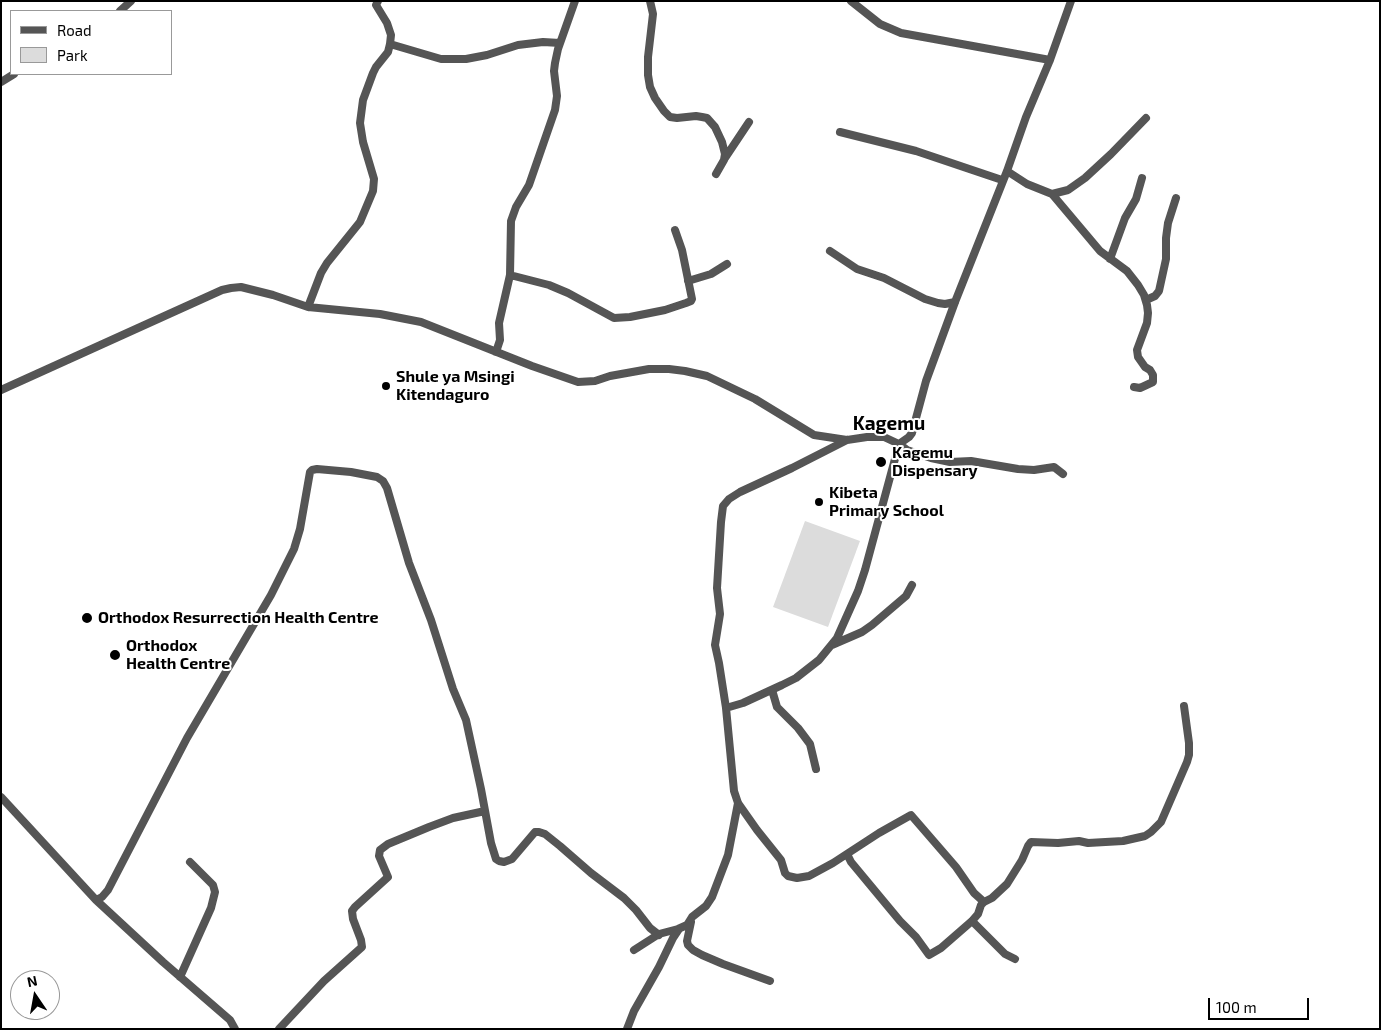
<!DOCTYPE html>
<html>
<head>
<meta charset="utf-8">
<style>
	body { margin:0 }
	#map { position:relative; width:1381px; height:1030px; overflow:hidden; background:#fff; font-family:"Exo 2",sans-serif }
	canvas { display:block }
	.frame { position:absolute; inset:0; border:2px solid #000; pointer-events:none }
	.legend { position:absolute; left:10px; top:10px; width:162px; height:65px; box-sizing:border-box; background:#fff; border:1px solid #999; margin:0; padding:6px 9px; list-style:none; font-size:15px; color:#000 }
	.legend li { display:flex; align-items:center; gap:10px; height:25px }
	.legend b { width:25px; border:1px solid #999 }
	.north { position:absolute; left:10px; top:970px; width:50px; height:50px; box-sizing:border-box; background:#fff; border:1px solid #999; border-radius:50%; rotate:348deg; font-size:14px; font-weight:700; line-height:20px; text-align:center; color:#000 }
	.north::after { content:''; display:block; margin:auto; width:18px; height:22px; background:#000; clip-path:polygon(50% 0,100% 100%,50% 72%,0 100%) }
	.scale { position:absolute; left:1208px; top:998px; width:101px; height:22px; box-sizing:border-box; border:2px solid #000; border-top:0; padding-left:6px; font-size:15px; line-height:18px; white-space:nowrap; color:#000; -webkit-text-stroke:4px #fff; paint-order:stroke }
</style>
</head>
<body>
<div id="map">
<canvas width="1381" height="1030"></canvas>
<div class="frame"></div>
<ul class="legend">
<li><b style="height:6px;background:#555"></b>Road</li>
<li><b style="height:14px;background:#dcdcdc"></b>Park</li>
</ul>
<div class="north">N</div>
<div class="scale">100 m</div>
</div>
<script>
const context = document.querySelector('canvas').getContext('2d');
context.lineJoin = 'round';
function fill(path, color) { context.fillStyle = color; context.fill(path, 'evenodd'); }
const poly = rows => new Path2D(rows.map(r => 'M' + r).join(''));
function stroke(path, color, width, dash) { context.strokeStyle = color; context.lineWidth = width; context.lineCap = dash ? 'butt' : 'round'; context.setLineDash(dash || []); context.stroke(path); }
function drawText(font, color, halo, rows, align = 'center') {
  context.font = font + ' "Exo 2",sans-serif'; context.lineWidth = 4; context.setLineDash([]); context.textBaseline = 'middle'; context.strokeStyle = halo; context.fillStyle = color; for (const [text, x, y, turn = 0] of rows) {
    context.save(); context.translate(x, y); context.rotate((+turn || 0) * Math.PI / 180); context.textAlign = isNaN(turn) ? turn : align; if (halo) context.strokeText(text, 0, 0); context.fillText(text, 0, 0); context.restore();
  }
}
fill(poly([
	[805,521,860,541,828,627,773,607]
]), '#dcdcdc');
stroke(poly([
	[650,1,653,14,648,57,648,75,650,87,655,98,664,111,670,117,677,118,696,116,702,117,707,118,715,127,722,142,725,154,724,160,716,174],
	[851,1,880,24,901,33,1050,60],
	[120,11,131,1],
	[390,44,441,59,466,59,487,55,518,45,543,42,560,43],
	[1,82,14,74],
	[840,132,916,151,1002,180],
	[725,158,749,122],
	[1007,171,1027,184,1052,194,1100,251,1127,271,1138,285,1144,295,1147,305,1148,313,1147,323,1137,350,1138,357,1145,367,1150,370,1153,375,1153,382,1140,388,1134,387],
	[1052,194,1068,190,1085,178,1111,154,1146,118],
	[830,251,857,269,884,278,925,299,938,303,945,304,955,302],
	[1110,259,1125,218,1136,199,1142,178],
	[510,275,549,285,568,293,614,318,630,317,665,310,686,303,691,301,692,299,682,250,675,230],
	[688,281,711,274,727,264],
	[1146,300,1155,296,1159,291,1166,259,1166,238,1168,223,1176,198],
	[308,307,321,273,327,263,360,222,373,191,374,179,363,142,360,123,363,100,373,73,376,67,388,52,390,44,391,35,387,23,376,5,378,1],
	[496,352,500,340,499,323,510,275,511,221,516,207,529,185,555,110,557,96,554,71,555,63,558,49,575,1],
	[1,390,222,290,231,288,241,287,273,295,308,307,380,314,421,322,532,366,578,382,595,381,610,376,649,369,669,369,685,371,707,376,755,399,814,435,847,440,867,437,884,437,899,444,909,437,912,433,926,381,955,302,1007,171,1026,117,1050,60,1071,1],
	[847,440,792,468,740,492,729,499,723,506,721,522,717,588,720,614,715,645,719,663,726,708,734,791,738,803,757,830,781,860,785,873,788,876,797,878,809,876,833,863,879,833,911,815,956,867,974,893,984,902,992,898,1007,884,1022,860,1028,846,1031,842,1058,843,1079,841,1088,843,1123,841,1145,836,1151,832,1161,822,1187,762,1189,755,1189,743,1184,706],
	[832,645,862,632,872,625,906,596,912,585],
	[772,690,777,707,798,728,810,744,816,769],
	[726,708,743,703,782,685,796,678,819,660,837,638,858,591,865,570,899,444,907,450,931,458,950,462,971,461,1018,469,1034,470,1054,467,1063,474],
	[1,797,96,900,163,962,230,1020,235,1029],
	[847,854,851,862,900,921,916,937,929,955,941,948,972,921,978,914,981,905,984,902],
	[96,900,102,897,108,890,187,738,271,595,294,549,300,529,310,472,312,470,317,469,351,472,377,477,383,481,387,488,409,563,431,620,453,689,466,720,481,789,491,843,496,859,499,861,504,862,512,859,535,832,539,832,545,834,560,846,591,873,624,898,636,910,650,928,659,935],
	[972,921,1005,954,1015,959],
	[691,922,687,941,688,945,693,950,702,955,723,964,770,981],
	[634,950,659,934,678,929,687,925,692,917,706,906,712,897,728,855,738,803],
	[180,977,211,908,215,892,213,885,190,862],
	[279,1029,324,981,362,947,361,940,353,919,352,911,355,907,388,877,379,856,380,850,388,844,429,827,453,818,485,811],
	[627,1029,634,1011,659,967,673,938,679,929]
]), '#555', 8);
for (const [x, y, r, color] of [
	[386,386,5,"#000"],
	[881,462,6,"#000"],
	[819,502,5,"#000"],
	[87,618,6,"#000"],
	[115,655,6,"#000"]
]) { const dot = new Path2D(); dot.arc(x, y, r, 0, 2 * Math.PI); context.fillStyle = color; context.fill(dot); stroke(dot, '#fff', 2); }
drawText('bold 16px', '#000', '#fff', [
	["Shule ya Msingi",396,377],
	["Kitendaguro",396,395],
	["Kagemu",892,453],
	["Dispensary",892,471],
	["Kibeta",829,493],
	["Primary School",829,511],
	["Orthodox Resurrection Health Centre",98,618],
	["Orthodox",126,646],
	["Health Centre",126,664]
], 'left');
drawText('bold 19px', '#000', '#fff', [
	["Kagemu",889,424]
]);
</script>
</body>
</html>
